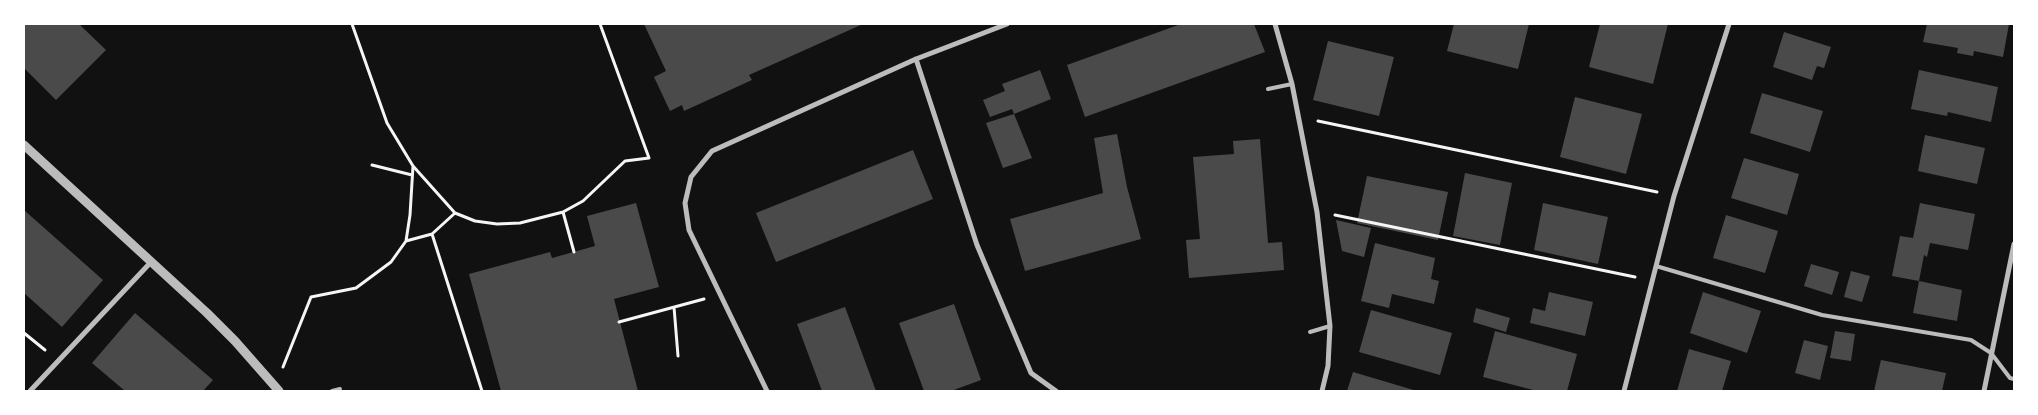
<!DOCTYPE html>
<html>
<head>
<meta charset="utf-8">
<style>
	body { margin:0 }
	#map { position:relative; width:2038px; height:415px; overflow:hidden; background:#111; font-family:"Fira Sans Condensed",sans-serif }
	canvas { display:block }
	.frame { position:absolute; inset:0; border:25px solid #fff; pointer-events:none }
</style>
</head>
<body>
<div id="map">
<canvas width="2038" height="415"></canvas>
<div class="frame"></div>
</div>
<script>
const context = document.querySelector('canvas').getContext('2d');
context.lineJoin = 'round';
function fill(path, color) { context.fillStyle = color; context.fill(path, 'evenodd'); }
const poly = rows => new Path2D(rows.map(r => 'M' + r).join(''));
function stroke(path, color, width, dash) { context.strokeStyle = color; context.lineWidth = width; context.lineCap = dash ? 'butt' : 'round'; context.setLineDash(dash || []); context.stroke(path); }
fill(poly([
	[24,24,79,24,106,50,56,100,24,68],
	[644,24,863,24,749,75,752,80,684,111,682,105,670,111,654,77,666,71],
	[1181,24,1254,24,1265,52,1085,117,1067,65],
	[1454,24,1529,24,1518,69,1447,51],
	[1600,24,1668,24,1653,84,1589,67],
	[1927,24,2009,24,2003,57,1974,51,1973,56,1957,53,1958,48,1923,42],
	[1784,32,1831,47,1824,68,1817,66,1812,80,1773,67],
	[1328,41,1394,57,1379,116,1313,100],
	[1040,70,1051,99,1014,114,1012,109,990,117,983,100,1005,91,1002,84],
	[1919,70,1998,87,1991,122,1948,112,1947,116,1911,109],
	[1762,93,1823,111,1810,152,1750,133],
	[1575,97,1642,114,1626,174,1560,157],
	[1014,114,1032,158,1003,168,986,123],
	[1117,134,1127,187,1141,239,1025,271,1010,219,1103,193,1094,138],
	[1925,135,1985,148,1977,184,1918,171],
	[1260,139,1268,243,1282,242,1284,270,1189,278,1186,240,1200,239,1193,157,1234,154,1233,141],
	[913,150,933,199,776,262,756,213],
	[1744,158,1799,174,1787,215,1731,198],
	[1465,173,1512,183,1500,245,1453,236],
	[1367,176,1448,192,1438,240,1357,223],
	[636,203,659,287,614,299,638,391,501,391,469,274,550,252,552,258,595,246,587,216],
	[1543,203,1608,217,1598,264,1534,250],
	[1920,203,1975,214,1968,250,1930,243,1927,257,1924,255,1919,281,1892,276,1900,236,1913,238],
	[24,210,103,280,62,327,24,293],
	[1726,215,1778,231,1765,273,1713,258],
	[1336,220,1371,228,1364,257,1342,251],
	[1375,243,1435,258,1431,279,1439,281,1434,304,1392,294,1389,308,1361,301],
	[1811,264,1839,272,1832,295,1804,286],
	[1851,271,1870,276,1862,302,1844,297],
	[1919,281,1962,290,1957,321,1913,313],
	[1549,292,1593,302,1585,336,1530,323,1533,308,1545,311],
	[1703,292,1761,311,1747,353,1690,333],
	[954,304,981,380,951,391,924,391,899,323],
	[845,307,876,391,822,391,797,324],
	[1476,308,1510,318,1506,332,1473,322],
	[1371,310,1452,333,1440,375,1359,352],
	[135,313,213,380,203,391,125,391,92,363],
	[1495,331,1577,354,1567,391,1537,391,1483,377],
	[1835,331,1855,334,1851,361,1830,358],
	[1804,340,1828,346,1820,380,1795,373],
	[1689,349,1731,361,1722,391,1677,391],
	[1881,360,1946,373,1942,391,1874,391],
	[1353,372,1417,391,1347,391]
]), '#4a4a4a');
stroke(poly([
	[352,24,387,123,413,166,455,213,475,221,497,224,520,223,563,212,583,201,625,161,649,158,600,24],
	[1318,121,1657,192],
	[372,165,412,175],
	[563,212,574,252],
	[455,213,432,234,482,391],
	[1335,215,1635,277],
	[406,241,432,234],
	[674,307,678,356],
	[619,322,704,299],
	[24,333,45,350],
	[283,367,311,297,356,288,391,262,406,241,410,215,413,166]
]), '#f5f5f5', 3);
stroke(poly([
	[1268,89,1292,84],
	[1656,266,1822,315,1971,340,1991,353,2010,378,2014,379],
	[1310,332,1330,326],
	[332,391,340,389]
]), '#bcbcbc', 4);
stroke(poly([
	[1275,24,1292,84,1317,212,1330,326,1328,366,1322,391],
	[916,59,977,245,1031,373,1056,391],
	[30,391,151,262],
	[767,391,689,230,685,203,691,177,712,151,916,59,1007,24],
	[1624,391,1674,196,1729,24],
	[1984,391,2014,244]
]), '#bcbcbc', 5);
stroke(poly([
	[24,145,207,313,235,341,279,391]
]), '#bcbcbc', 9);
</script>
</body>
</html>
